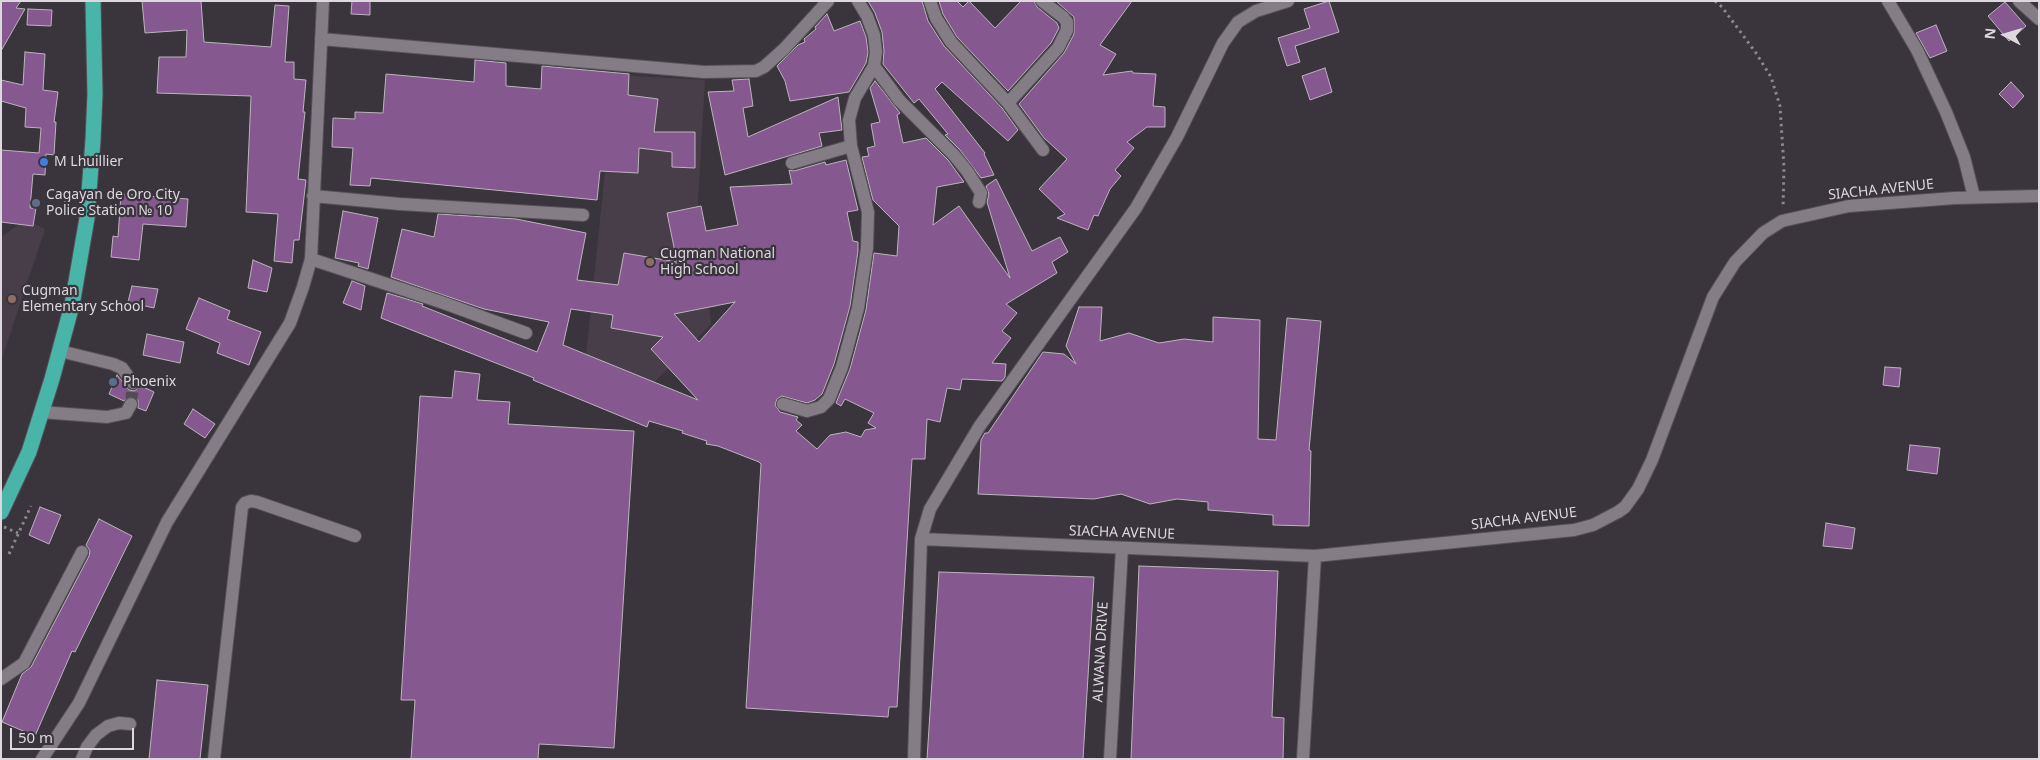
<!DOCTYPE html>
<html>
<head>
<meta charset="utf-8">
<style>
	body { margin:0 }
	#map { position:relative; width:2040px; height:760px; overflow:hidden; background:#3a343c; font-family:"Noto Sans",sans-serif }
	canvas { display:block }
	.frame { position:absolute; inset:0; border:2px solid #dcd8dd; pointer-events:none }
	.north { position:absolute; left:1980px; top:10px; width:50px; height:50px; -webkit-text-stroke:4px #3a343c; paint-order:stroke; rotate:276deg; font-size:14px; font-weight:700; line-height:20px; text-align:center; color:#dcd8dd }
	.north::after { content:''; display:block; margin:auto; width:18px; height:22px; background:#dcd8dd; clip-path:polygon(50% 0,100% 100%,50% 72%,0 100%) }
	.scale { position:absolute; left:10px; top:728px; width:124px; height:22px; box-sizing:border-box; border:2px solid #dcd8dd; border-top:0; padding-left:6px; font-size:15px; line-height:18px; white-space:nowrap; color:#dcd8dd; -webkit-text-stroke:4px #3a343c; paint-order:stroke }
</style>
</head>
<body>
<div id="map">
<canvas width="2040" height="760"></canvas>
<div class="frame"></div>
<div class="north">N</div>
<div class="scale">50 m</div>
</div>
<script>
const context = document.querySelector('canvas').getContext('2d');
context.lineJoin = 'round';
function fill(path, color) { context.fillStyle = color; context.fill(path, 'evenodd'); }
const poly = rows => new Path2D(rows.map(r => 'M' + r).join(''));
function stroke(path, color, width, dash) { context.strokeStyle = color; context.lineWidth = width; context.lineCap = dash ? 'butt' : 'round'; context.setLineDash(dash || []); context.stroke(path); }
function drawText(font, color, halo, rows, align = 'center') {
  context.font = font + ' "Noto Sans",sans-serif'; context.lineWidth = 4.5; context.setLineDash([]); context.textBaseline = 'middle'; context.strokeStyle = halo; context.fillStyle = color; for (const [text, x, y, turn = 0] of rows) {
    context.save(); context.translate(x, y); context.rotate((+turn || 0) * Math.PI / 180); context.textAlign = isNaN(turn) ? turn : align; if (halo) context.strokeText(text, 0, 0); context.fillText(text, 0, 0); context.restore();
  }
}
fill(poly([
	[615,75,705,80,698,201,711,324,652,385,586,355],
	[26,220,45,229,1,361,1,237]
]), '#483e4a');
const building = poly([
	[1,1,21,1,16,8,25,9,1,51,1,1],
	[142,1,201,1,204,42,271,47,275,5,289,6,285,62,294,62,294,79,306,80,303,112,305,112,298,179,306,180,299,240,294,240,292,263,274,261,278,214,246,212,251,96,157,93,159,57,186,57,187,30,145,33,142,1],
	[352,1,370,1,370,15,351,14,352,1],
	[868,1,922,1,928,21,944,46,1002,108,1018,130,1008,141,942,82,935,89,985,153,984,154,994,175,981,178,960,150,945,135,948,134,919,99,914,103,883,64,884,51,882,32,875,13,868,1],
	[939,1,957,1,963,7,969,1,995,28,1021,1,1034,1,1037,7,1057,23,1059,28,1051,43,1008,91,957,37,943,14,939,1],
	[1059,1,1132,1,1100,45,1116,54,1103,75,1132,71,1133,73,1156,74,1153,106,1165,107,1165,127,1147,127,1127,142,1134,148,1115,170,1121,176,1110,189,1098,216,1094,215,1088,230,1057,218,1065,214,1039,189,1067,159,1044,138,1019,104,1064,53,1074,34,1074,17,1057,2,1059,1],
	[1329,1,1339,32,1295,46,1300,62,1287,66,1278,38,1310,28,1304,9,1329,1],
	[2005,2,2026,26,2009,41,1988,16,2005,2],
	[28,9,52,10,51,26,27,25,28,9],
	[827,14,834,31,860,21,866,37,868,52,866,63,849,92,790,101,785,81,777,66,798,45,805,42,804,39,816,29,815,27,827,14],
	[1936,25,1947,51,1930,58,1916,33,1936,25],
	[25,52,45,54,43,90,58,92,54,122,56,122,54,155,46,154,45,175,33,174,30,208,36,208,33,226,1,222,1,150,39,153,41,128,25,127,26,108,1,101,1,80,23,85,25,52],
	[475,60,506,63,506,86,541,89,542,66,629,74,628,95,658,99,654,132,695,132,695,168,672,167,672,152,639,148,638,173,600,171,597,200,371,178,370,186,350,185,353,148,332,147,333,118,355,119,355,112,383,113,386,74,474,82,475,60],
	[1325,68,1332,92,1310,100,1302,76,1325,68],
	[749,79,753,106,743,108,748,137,838,97,842,130,819,133,822,146,725,175,708,92,734,91,732,80,749,79],
	[875,81,900,113,897,115,903,143,926,138,948,160,964,182,937,187,933,225,959,206,1010,278,987,202,989,194,986,186,996,179,1032,251,1060,237,1068,252,1052,262,1057,273,1006,304,1017,313,1002,331,1011,338,992,363,1006,364,1005,377,1002,381,962,379,960,390,947,388,940,422,927,419,925,459,912,459,897,707,889,707,888,717,746,708,761,464,759,462,718,446,706,444,707,441,682,433,683,431,649,421,647,427,533,380,534,378,381,318,387,293,423,304,422,306,537,352,549,322,484,309,391,277,402,229,434,237,438,214,516,219,586,233,577,280,618,285,624,253,677,262,667,213,701,206,706,231,738,225,730,187,792,184,789,170,794,171,825,162,826,165,846,160,858,210,847,212,853,241,858,242,858,251,850,306,834,364,822,394,815,400,807,403,782,396,777,399,775,405,780,412,798,417,796,420,802,425,796,431,817,449,830,435,846,432,861,437,865,430,876,428,868,423,874,413,845,399,841,406,836,403,850,369,866,310,874,253,897,256,899,226,873,200,862,157,869,156,867,148,875,146,871,124,880,122,870,88,875,81],
	[735,302,699,342,674,314,735,302],
	[571,309,613,315,611,328,663,337,651,349,698,400,563,345,571,309],
	[2011,82,2024,96,2013,108,1999,94,2011,82],
	[121,194,188,199,186,227,143,224,139,260,111,257,113,236,118,237,121,194],
	[343,211,378,218,368,269,358,266,359,263,335,258,343,211],
	[253,260,272,268,267,292,248,288,253,260],
	[352,281,365,286,361,310,343,303,352,281],
	[132,286,158,289,154,308,128,302,132,286],
	[199,298,230,311,227,319,261,332,249,365,217,353,220,343,186,329,199,298],
	[1079,307,1102,307,1100,341,1129,333,1159,343,1184,339,1213,342,1213,317,1260,320,1258,439,1276,440,1287,318,1321,321,1309,450,1311,451,1309,526,1273,525,1273,515,1208,510,1208,502,1177,499,1150,504,1121,494,1094,499,978,494,981,440,985,433,988,433,1043,352,1064,354,1076,364,1066,346,1079,307],
	[147,334,184,342,180,363,143,355,147,334],
	[1885,367,1901,368,1899,387,1883,385,1885,367],
	[455,371,480,374,477,400,510,402,508,424,634,431,614,748,539,744,538,759,411,759,415,700,401,700,420,396,452,398,455,371],
	[117,375,129,390,134,391,141,386,154,392,146,411,138,408,138,400,134,397,127,397,124,401,109,394,117,375],
	[193,409,215,424,205,438,184,424,193,409],
	[1910,445,1940,448,1937,474,1907,470,1910,445],
	[40,507,61,515,49,544,29,535,40,507],
	[99,519,132,536,75,652,72,651,35,736,2,722,22,674,31,667,89,556,90,551,86,545,99,519],
	[1826,523,1855,528,1852,549,1823,546,1826,523],
	[1139,566,1278,571,1272,717,1284,718,1283,759,1131,759,1139,566],
	[939,572,1094,577,1083,759,927,759,939,572],
	[157,680,208,685,200,759,149,759,157,680]
]);
fill(building, '#865890');
stroke(building, '#bcb4bd', 1);
stroke(poly([
	[131,404,133,383]
]), '#524d54', 12, [12, 6]);
const minor = poly([
	[930,1,936,18,951,42,1008,103,1043,150],
	[1888,1,1917,50,1946,112,1964,157,1974,197],
	[2019,1,2039,19],
	[321,39,704,72,756,71,764,67,784,49,828,1],
	[874,66,899,100,954,155,967,171,981,193,979,202],
	[1008,103,1058,48,1067,30,1067,22,1063,17,1042,1],
	[792,163,851,146],
	[313,196,400,204,583,215],
	[311,259,441,302,526,333],
	[60,351,113,364,122,368,133,383],
	[783,404,807,411,821,407,829,399,842,367,858,308,867,248,868,212,851,146,849,120,855,98,874,66,876,52,874,35,867,16,858,1],
	[41,412,107,417,126,413,131,404],
	[921,539,1315,556,1574,530,1593,525,1618,512,1625,507,1638,489,1652,460,1713,297,1735,262,1763,233,1782,221,1849,206,1955,198,2039,196],
	[1,679,24,663,82,552],
	[42,759,79,703,167,522,290,323,303,287,311,259,323,1],
	[82,759,87,747,96,735,108,726,119,723,130,724],
	[214,759,242,507,245,503,251,501,257,502,355,536],
	[914,759,921,539,930,509,979,427,1136,208,1177,137,1223,43,1238,22,1256,11,1288,1],
	[1110,759,1122,548],
	[1303,759,1315,556]
]);
const highway = poly([
	[1,512,29,452,52,379,72,305,87,218,93,140,95,94,93,1]
]);
stroke(minor, '#565157', 14);
stroke(highway, '#565157', 17);
stroke(poly([
	[1715,1,1722,7,1756,53,1771,77,1780,106,1784,167,1783,208],
	[4,527,18,533],
	[9,554,31,506]
]), '#8c878e', 3, [2.5, 4]);
stroke(minor, '#847d86', 12);
stroke(highway, '#48b5a8', 15);
for (const [x, y, r, color] of [
	[44,162,5,"#3f7fe0"],
	[36,203,5,"#5c6f8a"],
	[650,262,5,"#8d6e63"],
	[12,299,5,"#8d6e63"],
	[113,382,5,"#5c6f8a"]
]) { const dot = new Path2D(); dot.arc(x, y, r, 0, 2 * Math.PI); context.fillStyle = color; context.fill(dot); stroke(dot, '#3a343c', 2); }
drawText('14px', '#dcd8dd', '#3a343c', [
	["M Lhuillier",54,162],
	["Cagayan de Oro City",46,195],
	["Police Station № 10",46,211],
	["Cugman National",660,254],
	["High School",660,270],
	["Cugman",22,291],
	["Elementary School",22,307],
	["Phoenix",123,382]
], 'left');
drawText('14px', '#dcd8dd', '#3a343c', [
	["SIACHA AVENUE",1881,190,-6],
	["SIACHA AVENUE",1524,519,-7],
	["SIACHA AVENUE",1122,533,2],
	["ALWANA DRIVE",1101,652,-87]
]);
</script>
</body>
</html>
